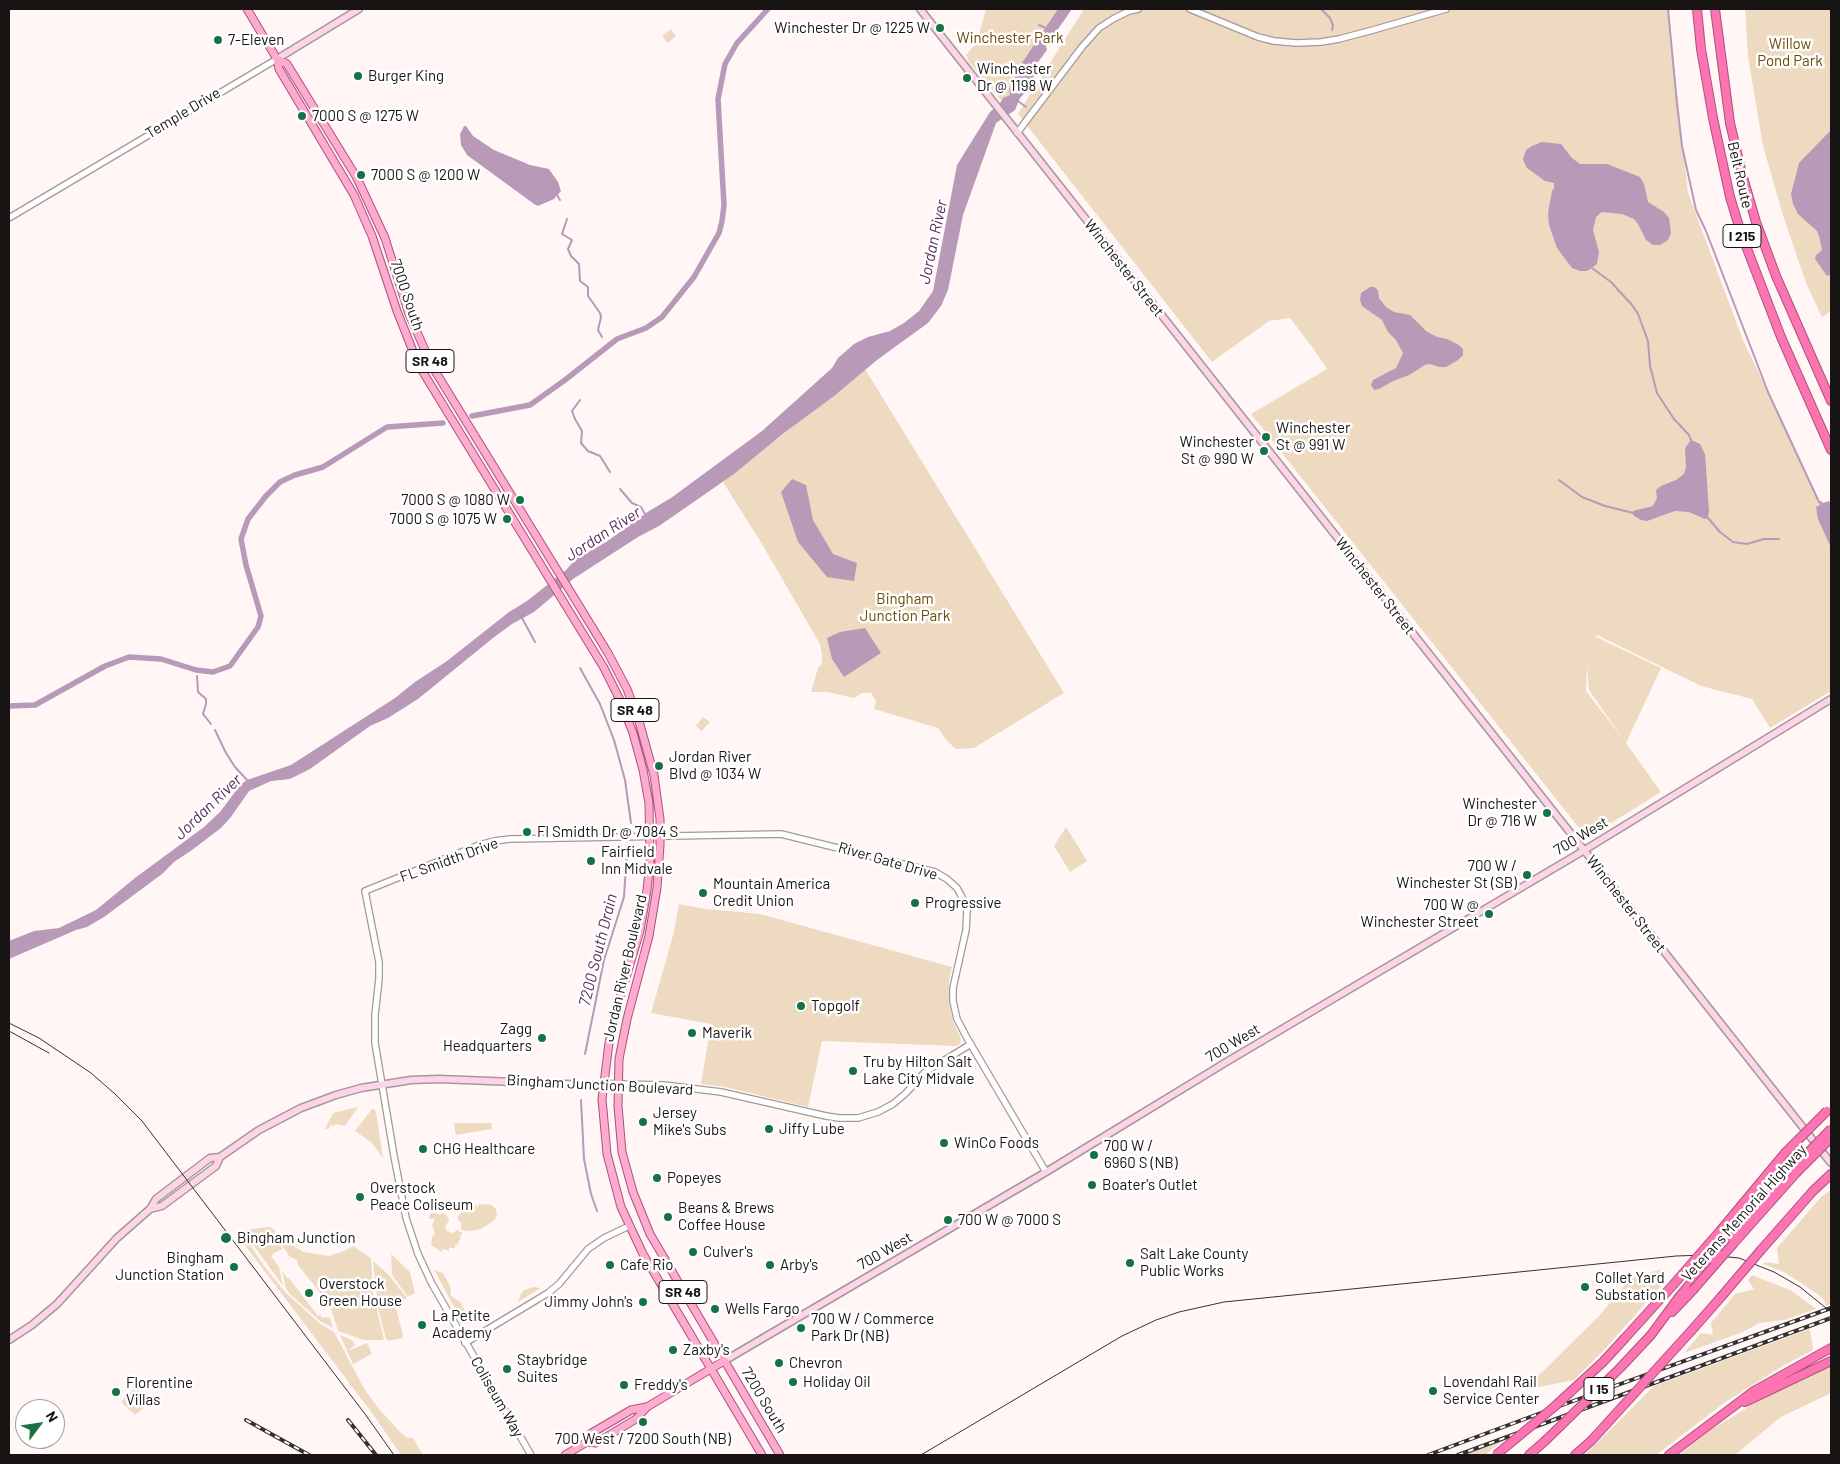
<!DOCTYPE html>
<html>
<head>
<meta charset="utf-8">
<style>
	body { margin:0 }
	#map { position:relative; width:1840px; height:1464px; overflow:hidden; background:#fff6f5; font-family:Barlow,sans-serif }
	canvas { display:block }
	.frame { position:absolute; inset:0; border:10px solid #171413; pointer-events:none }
	.north { position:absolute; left:15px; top:1399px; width:50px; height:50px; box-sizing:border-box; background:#fff; border:1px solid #a2a1a1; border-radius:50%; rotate:59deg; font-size:14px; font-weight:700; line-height:20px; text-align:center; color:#171413 }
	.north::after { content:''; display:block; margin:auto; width:18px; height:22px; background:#157146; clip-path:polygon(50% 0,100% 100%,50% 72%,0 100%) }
</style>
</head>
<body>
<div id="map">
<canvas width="1840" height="1464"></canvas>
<div class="frame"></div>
<div class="north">N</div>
</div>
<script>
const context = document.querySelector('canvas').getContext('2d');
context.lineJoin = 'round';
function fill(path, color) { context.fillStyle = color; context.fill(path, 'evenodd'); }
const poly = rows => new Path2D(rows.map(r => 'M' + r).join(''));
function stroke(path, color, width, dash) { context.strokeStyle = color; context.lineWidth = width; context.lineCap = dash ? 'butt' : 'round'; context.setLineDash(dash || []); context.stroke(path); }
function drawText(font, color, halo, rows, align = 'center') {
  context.font = font + ' Barlow,sans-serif'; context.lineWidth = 5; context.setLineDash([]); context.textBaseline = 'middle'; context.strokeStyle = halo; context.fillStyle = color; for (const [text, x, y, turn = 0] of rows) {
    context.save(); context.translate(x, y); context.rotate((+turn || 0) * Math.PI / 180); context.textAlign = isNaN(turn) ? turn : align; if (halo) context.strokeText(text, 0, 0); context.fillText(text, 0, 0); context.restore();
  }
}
fill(poly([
	[986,9,1064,9,1006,106,969,62,966,55,977,42],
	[1084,9,1668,9,1688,193,1743,340,1831,525,1831,691,1770,728,1752,699,1701,686,1597,635,1596,637,1661,668,1626,743,1661,792,1587,838,1251,414,1327,369,1313,348,1290,318,1269,321,1212,362,1018,114],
	[1587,666,1589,690,1623,739,1586,691],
	[1745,9,1831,9,1831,311,1822,317,1806,283,1782,212,1763,146,1748,57],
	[671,29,676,36,668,43,662,36],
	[865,369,1064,693,974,748,956,749,947,741,938,728,874,709,876,701,871,693,862,693,854,698,827,692,811,692,818,668,822,664,822,655,820,644,762,544,723,482],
	[703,717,710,722,702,731,696,726],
	[1066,827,1087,861,1070,872,1054,846],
	[679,904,706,909,760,914,952,967,949,980,949,1002,953,1022,961,1038,960,1044,956,1046,822,1041,808,1107,725,1087,701,1084,711,1024,651,1013,674,932],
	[358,1107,345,1126,335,1124,334,1126,330,1125,329,1129,325,1129,333,1113],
	[372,1109,374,1109,376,1112,383,1158,371,1142,355,1131],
	[455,1123,491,1123,492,1129,456,1135,454,1124],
	[1831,1190,1831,1304,1826,1306,1823,1298,1798,1281,1784,1272,1763,1264,1765,1262,1779,1264,1777,1248,1821,1197],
	[484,1204,491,1205,496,1209,497,1214,495,1220,481,1229,469,1231,461,1230,461,1223,457,1218,459,1215,471,1207,476,1205,477,1210,478,1205],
	[435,1213,440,1215,444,1213,448,1217,449,1221,445,1226,447,1231,453,1233,457,1230,463,1233,460,1236,461,1239,458,1241,459,1244,455,1245,455,1248,449,1248,449,1251,443,1249,442,1252,431,1245,432,1237,435,1234,432,1225,435,1219,429,1219,430,1214],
	[269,1227,275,1230,275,1238,283,1249,274,1253,271,1256,279,1267,283,1286,244,1232,245,1230],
	[241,1231,264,1266,285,1292,319,1323,334,1332,365,1390,379,1409,401,1433,406,1437,413,1438,423,1455,401,1455,375,1417,235,1232],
	[278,1234,286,1242,304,1252,329,1256,344,1251,353,1246,371,1258,373,1292,384,1340,364,1340,338,1331,330,1305,298,1265,297,1260,290,1257,278,1240,277,1236],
	[391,1254,410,1272,415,1293,408,1297,392,1275],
	[373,1261,389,1275,407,1298,395,1305,403,1335,402,1338,388,1341,386,1339,378,1308],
	[1662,1269,1666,1280,1605,1349,1574,1380,1524,1390,1599,1316,1627,1283,1634,1277],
	[434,1270,443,1273,450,1286,451,1296,460,1302,469,1318,461,1319],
	[282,1271,288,1279,289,1278,318,1316,320,1315,323,1318,325,1317,330,1318,333,1328,320,1321,291,1295,286,1289],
	[1752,1275,1792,1291,1816,1309,1784,1320,1759,1323,1743,1332,1684,1353,1701,1333,1713,1335,1711,1323,1735,1294,1754,1289,1748,1280],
	[534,1287,541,1288,518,1302,521,1294,524,1290],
	[1810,1329,1813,1350,1781,1367,1724,1403,1656,1455,1585,1455,1654,1386],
	[340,1335,352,1340,355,1345,348,1351,367,1343,372,1354,353,1364],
	[1831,1366,1831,1393,1781,1417,1735,1455,1679,1455,1711,1430,1756,1402],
	[133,1390,139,1391,146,1406,135,1415,121,1402],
	[1505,1439,1485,1455,1464,1455]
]), '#eddac1');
fill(poly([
	[1058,9,1072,9,1049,42,1046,46,1047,50,1030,73,1034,76,1029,88,1020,98,1015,110,996,123,963,215,948,290,941,306,928,323,877,360,834,396,784,433,734,474,659,526,638,537,573,579,534,612,512,624,493,638,418,699,388,718,370,726,310,769,290,779,271,781,249,791,231,817,221,828,192,850,174,862,162,874,104,917,87,927,76,930,9,959,9,941,34,931,59,928,96,910,135,878,204,827,220,812,241,784,247,780,291,765,395,698,415,682,447,661,509,612,527,601,566,570,576,559,606,542,649,511,671,498,762,431,832,368,838,358,854,344,868,337,890,331,904,323,919,311,933,291,957,165,990,112,1000,103,1003,98,1010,95,1009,89,1022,63],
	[464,126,466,126,473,136,494,150,530,165,549,169,558,182,561,191,554,199,538,206,534,204,467,155,461,145,460,134],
	[1831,130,1831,274,1827,276,1815,259,1816,255,1822,250,1819,236,1817,231,1798,214,1793,204,1791,194,1799,163],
	[1542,142,1561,144,1572,158,1580,164,1607,164,1640,177,1644,184,1648,202,1664,212,1669,218,1671,233,1668,240,1660,245,1653,245,1646,240,1638,224,1634,219,1622,214,1602,212,1596,217,1593,230,1599,252,1597,264,1587,271,1580,271,1572,268,1557,248,1549,225,1548,213,1552,191,1554,188,1554,183,1545,181,1527,168,1524,162,1523,159,1526,150,1532,146],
	[1370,287,1374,287,1378,290,1379,298,1386,307,1394,312,1410,315,1426,331,1437,337,1447,339,1459,345,1463,349,1463,355,1458,360,1446,367,1439,367,1430,364,1425,365,1409,375,1393,381,1379,389,1374,390,1371,385,1373,380,1396,368,1403,353,1396,340,1388,332,1382,320,1362,306,1360,300,1361,293],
	[1691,440,1700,444,1705,454,1709,511,1708,518,1705,519,1689,512,1675,511,1647,521,1641,520,1633,515,1633,511,1653,506,1657,498,1656,490,1661,486,1676,480,1684,474,1686,467,1685,448],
	[792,479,806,485,813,520,833,554,857,563,854,581,827,577,798,542,781,492],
	[1821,501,1823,503,1829,501,1831,505,1831,548,1818,519,1816,507,1820,505,1819,502],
	[865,628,881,653,844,677,832,659,827,638,840,632]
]), '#b999b8');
stroke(poly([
	[1321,9,1330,18,1333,25,1332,30],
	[1668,9,1677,104,1682,146,1696,210,1706,231,1768,392,1819,502],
	[1039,25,1046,28],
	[1018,101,1026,107],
	[557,195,560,200],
	[567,219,562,234,572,240,568,249,571,256,579,264,580,281,588,287,588,296,600,313,601,317,598,330,602,337],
	[1592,268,1611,282,1632,305,1638,314,1648,341,1650,366,1657,393,1674,419,1689,435,1691,440],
	[580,400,572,411,575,419,582,431,581,443,588,451,600,456,610,472],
	[1559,480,1582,497,1605,506,1633,513],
	[620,489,632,503,641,507,645,514],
	[1708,518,1720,532,1733,542,1747,544,1764,539,1779,539],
	[522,618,535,642],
	[580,668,600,704,614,740,625,780,631,823],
	[197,676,198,692,206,699,206,704,203,714,211,724],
	[215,730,226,753,235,767,247,780],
	[585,1054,604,960,624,897,627,850],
	[581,1100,584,1159,591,1194,597,1211]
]), '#b999b8', 2);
stroke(poly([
	[472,416,530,405,565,380,617,339,646,328,662,317,694,277,719,233,722,221,724,205,718,99,725,64,737,43,768,9],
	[9,706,35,705,105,666,129,657,161,659,196,670,213,672,230,666,258,627,261,616,246,565,241,539,248,519,266,496,280,482,295,475,323,467,387,427,443,423]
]), '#b999b8', 5.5);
const tertiary = poly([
	[1190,9,1258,37,1274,41,1296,43,1321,42,1339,39,1373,30,1446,9],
	[1017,133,1082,47,1099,28,1113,19,1129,11,1138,9],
	[9,218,277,59],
	[618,1084,664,1085,721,1092,826,1116,839,1118,858,1118,878,1112,893,1104,906,1093,925,1072,971,1044],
	[465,1343,548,1293,559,1284,588,1249,604,1238,629,1226],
	[531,1455,432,1284,418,1254,406,1218,394,1156,375,1043,375,1015,379,979,379,962,365,891,479,845,494,841,510,839,781,834,935,872,947,879,957,888,963,899,967,910,966,930,953,988,953,1001,957,1019,967,1038,1046,1172]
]);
const secondary = poly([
	[920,9,1831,1163],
	[277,59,359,9],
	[150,1209,162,1206,216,1166,220,1157],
	[9,1340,32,1325,57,1304,117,1238,150,1209,156,1199,210,1158,220,1157,259,1130,301,1108,336,1095,361,1088,411,1080,439,1079,591,1085,618,1084],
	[724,1361,1046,1172,1228,1061,1578,854,1831,699]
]);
const primary = poly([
	[247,9,277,59,279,69,354,195,372,236,397,311,418,364,604,668,620,700,633,733,643,770,649,803,650,861,647,890,640,931,615,1014,609,1043,602,1099,607,1154,621,1207,643,1254,762,1455],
	[277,59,287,64,357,178,385,238,409,314,432,366,608,653,627,689,639,721,654,775,660,819,660,845,657,888,649,936,627,1019,619,1059,618,1106,622,1152,633,1192,650,1234,780,1455],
	[587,1442,596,1443,636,1419,647,1407,724,1361],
	[565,1455,587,1442,590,1434,631,1410,646,1407]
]);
const motorway = poly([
	[1697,9,1701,49,1713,118,1730,197,1741,233,1781,337,1831,450],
	[1715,9,1730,123,1742,174,1756,222,1776,276,1831,401],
	[1720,1231,1785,1153],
	[1733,1244,1797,1172],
	[1761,1250,1813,1191,1831,1174],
	[1717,1252,1794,1167],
	[1672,1312,1693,1290],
	[1692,1330,1721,1297],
	[1651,1335,1679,1297,1711,1259],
	[1625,1338,1673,1285],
	[1745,1402,1831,1361],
	[1529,1455,1545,1441],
	[1575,1455,1591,1441],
	[1669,1455,1754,1391,1831,1348]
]);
stroke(tertiary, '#a39998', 8);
stroke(secondary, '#a39998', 9);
stroke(primary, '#ac527a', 9);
stroke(motorway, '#ac527a', 10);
stroke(tertiary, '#fff', 5.5);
stroke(secondary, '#fed5e8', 6);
stroke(primary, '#fdacd0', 7);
stroke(motorway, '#fc74b1', 8);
stroke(poly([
	[9,1023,39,1038,91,1073,115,1094,142,1121,365,1414,394,1455],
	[9,1031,49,1053],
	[921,1455,1122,1336,1156,1320,1179,1312,1224,1302,1676,1256,1706,1255,1739,1258,1774,1272,1800,1287,1831,1312]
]), '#343130', 1);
const rail = poly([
	[246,1420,309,1455],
	[348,1420,376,1455],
	[1428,1455,1565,1404,1831,1308],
	[1458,1455,1831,1318]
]);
stroke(rail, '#343130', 4);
stroke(rail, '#fff', 2, [5.5]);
const motorwayBridge = poly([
	[1785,1153,1827,1111],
	[1794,1167,1831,1129],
	[1797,1172,1831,1138],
	[1711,1259,1717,1252],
	[1673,1285,1720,1231],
	[1693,1290,1733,1244],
	[1721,1297,1761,1250],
	[1545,1441,1620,1368,1651,1335],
	[1591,1441,1692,1330],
	[1496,1455,1554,1407,1603,1362,1625,1338]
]);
stroke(motorwayBridge, '#ac527a', 10, []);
stroke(motorwayBridge, '#fc74b1', 8);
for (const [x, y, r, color] of [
	[940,28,5,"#157146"],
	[218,40,5,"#157146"],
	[358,76,5,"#157146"],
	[967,78,5,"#157146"],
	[302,116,5,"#157146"],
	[361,175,5,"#157146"],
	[1266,437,5,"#157146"],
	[1264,451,5,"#157146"],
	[520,500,5,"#157146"],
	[507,519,5,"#157146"],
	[659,766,5,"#157146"],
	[1547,813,5,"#157146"],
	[527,832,5,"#157146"],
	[591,861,5,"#157146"],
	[1527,875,5,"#157146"],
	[703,893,5,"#157146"],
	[915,903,5,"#157146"],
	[1489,914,5,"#157146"],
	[801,1006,5,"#157146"],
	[692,1033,5,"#157146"],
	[542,1038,5,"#157146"],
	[853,1071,5,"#157146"],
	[643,1122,5,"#157146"],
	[769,1129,5,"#157146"],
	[944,1143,5,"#157146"],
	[423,1149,5,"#157146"],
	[1094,1155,5,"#157146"],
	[657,1178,5,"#157146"],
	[1092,1185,5,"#157146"],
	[360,1197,5,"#157146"],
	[668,1217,5,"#157146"],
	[948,1220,5,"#157146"],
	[226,1238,6,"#157146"],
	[693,1252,5,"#157146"],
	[1130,1263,5,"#157146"],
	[610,1265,5,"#157146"],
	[770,1265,5,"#157146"],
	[234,1267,5,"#157146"],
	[1585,1287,5,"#157146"],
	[309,1293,5,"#157146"],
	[643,1302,5,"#157146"],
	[715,1309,5,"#157146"],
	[422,1325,5,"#157146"],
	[801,1328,5,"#157146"],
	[673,1350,5,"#157146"],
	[779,1363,5,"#157146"],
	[507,1369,5,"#157146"],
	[793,1382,5,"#157146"],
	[624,1385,5,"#157146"],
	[1433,1391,5,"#157146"],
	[116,1392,5,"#157146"],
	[643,1422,5,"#157146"]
]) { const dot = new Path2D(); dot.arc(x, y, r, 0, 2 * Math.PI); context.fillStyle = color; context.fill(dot); stroke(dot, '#fff', 2); }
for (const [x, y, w] of [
	[1742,236,38],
	[430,361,48],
	[635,710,48],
	[683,1292,48],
	[1599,1389,30]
]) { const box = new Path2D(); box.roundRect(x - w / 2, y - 11.5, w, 23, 4); context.fillStyle = '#fff'; context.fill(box); stroke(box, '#171413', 1); }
drawText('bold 14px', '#171413', null, [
	["I 215",1742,236],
	["SR 48",430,361],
	["SR 48",635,710],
	["SR 48",683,1292],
	["I 15",1599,1389]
]);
drawText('15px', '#171413', '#fff', [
	["Winchester Dr @ 1225 W",930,28,"right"],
	["7-Eleven",228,40],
	["Winchester",977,69],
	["Dr @ 1198 W",977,86],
	["Burger King",368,76],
	["7000 S @ 1275 W",312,116],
	["7000 S @ 1200 W",371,175],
	["Winchester",1276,428],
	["St @ 991 W",1276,445],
	["Winchester",1254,442,"right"],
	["St @ 990 W",1254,459,"right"],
	["7000 S @ 1080 W",510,500,"right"],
	["7000 S @ 1075 W",497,519,"right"],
	["Jordan River",669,757],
	["Blvd @ 1034 W",669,774],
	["Winchester",1537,804,"right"],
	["Dr @ 716 W",1537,821,"right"],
	["Fl Smidth Dr @ 7084 S",537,832],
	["Fairfield",601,852],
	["Inn Midvale",601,869],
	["700 W /",1517,866,"right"],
	["Winchester St (SB)",1517,883,"right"],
	["Mountain America",713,884],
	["Credit Union",713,901],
	["Progressive",925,903],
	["700 W @",1479,905,"right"],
	["Winchester Street",1479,922,"right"],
	["Topgolf",811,1006],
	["Zagg",532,1029,"right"],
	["Headquarters",532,1046,"right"],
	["Maverik",702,1033],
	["Tru by Hilton Salt",863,1062],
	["Lake City Midvale",863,1079],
	["Jersey",653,1113],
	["Mike's Subs",653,1130],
	["Jiffy Lube",779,1129],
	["WinCo Foods",954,1143],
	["700 W /",1104,1146],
	["6960 S (NB)",1104,1163],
	["CHG Healthcare",433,1149],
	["Popeyes",667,1178],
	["Boater's Outlet",1102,1185],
	["Overstock",370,1188],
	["Peace Coliseum",370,1205],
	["Beans & Brews",678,1208],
	["Coffee House",678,1225],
	["700 W @ 7000 S",958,1220],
	["Bingham Junction",237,1238],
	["Culver's",703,1252],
	["Salt Lake County",1140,1254],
	["Public Works",1140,1271],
	["Bingham",224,1258,"right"],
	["Junction Station",224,1275,"right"],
	["Cafe Rio",620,1265],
	["Arby's",780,1265],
	["Collet Yard",1595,1278],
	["Substation",1595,1295],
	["Overstock",319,1284],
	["Green House",319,1301],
	["Jimmy John's",633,1302,"right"],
	["Wells Fargo",725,1309],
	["La Petite",432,1316],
	["Academy",432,1333],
	["700 W / Commerce",811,1319],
	["Park Dr (NB)",811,1336],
	["Zaxby's",683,1350],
	["Staybridge",517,1360],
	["Suites",517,1377],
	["Chevron",789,1363],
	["Holiday Oil",803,1382],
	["Lovendahl Rail",1443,1382],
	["Service Center",1443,1399],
	["Florentine",126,1383],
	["Villas",126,1400],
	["Freddy's",634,1385],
	["700 West / 7200 South (NB)",643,1439,"center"]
], 'left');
drawText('15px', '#6d4a09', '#fff', [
	["Winchester Park",1010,38],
	["Willow",1790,44],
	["Pond Park",1790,61],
	["Bingham",905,599],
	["Junction Park",905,616]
]);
drawText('15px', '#171413', '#fff', [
	["Temple Drive",183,113,-31],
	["Belt Route",1740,175,77],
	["Winchester Street",1124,268,52],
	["7000 South",407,295,71],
	["Winchester Street",1375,586,52],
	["700 West",1581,836,-31],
	["FL Smidth Drive",449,860,-20],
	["River Gate Drive",888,861,16],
	["Winchester Street",1626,904,52],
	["Jordan River Boulevard",625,968,-77],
	["700 West",1233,1043,-31],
	["Bingham Junction Boulevard",600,1085,3],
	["Veterans Memorial Highway",1744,1213,-48],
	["700 West",885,1251,-30],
	["Coliseum Way",497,1397,60],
	["7200 South",764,1400,59]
]);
drawText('italic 16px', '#582d58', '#fff', [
	["Jordan River",933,242,-78],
	["Jordan River",603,534,-33],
	["Jordan River",208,807,-44],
	["7200 South Drain",598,950,-76]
]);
</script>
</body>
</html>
